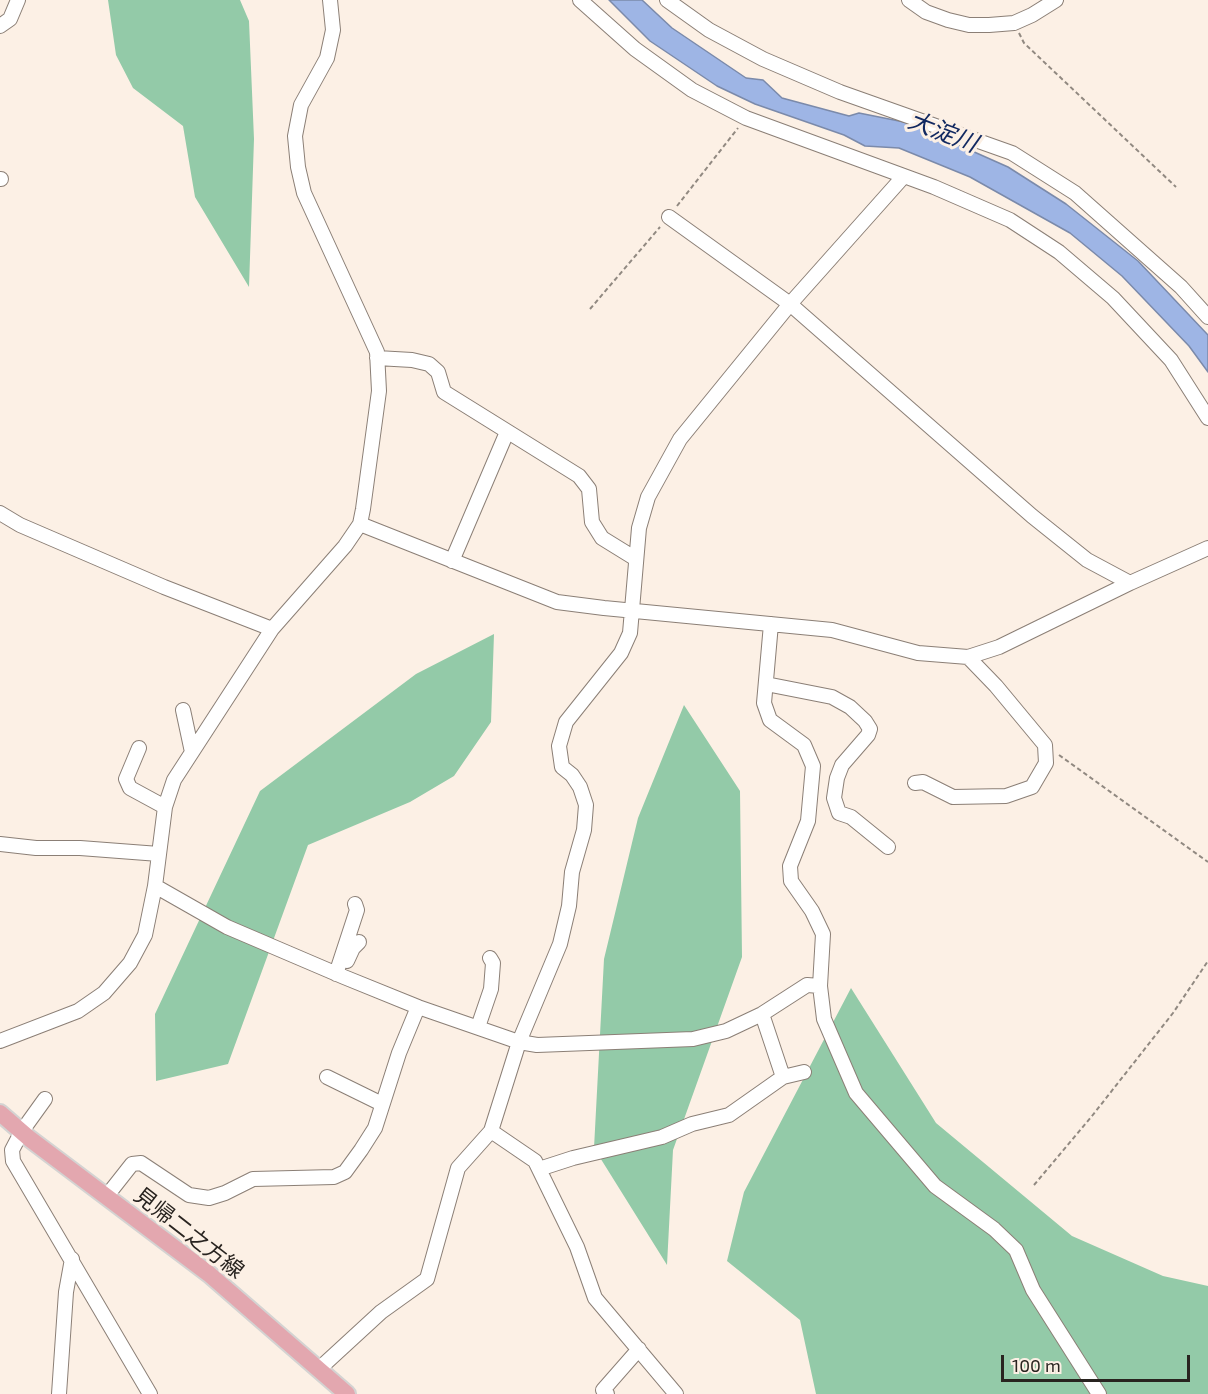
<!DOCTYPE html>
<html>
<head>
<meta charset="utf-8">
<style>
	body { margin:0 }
	#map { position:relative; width:1208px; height:1394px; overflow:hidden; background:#fcf0e5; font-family:"Exo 2",sans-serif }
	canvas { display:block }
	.scale { position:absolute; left:1001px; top:1355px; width:189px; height:27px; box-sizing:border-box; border:3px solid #292420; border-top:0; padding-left:8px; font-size:18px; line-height:21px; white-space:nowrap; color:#292420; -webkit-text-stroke:4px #fcf0e5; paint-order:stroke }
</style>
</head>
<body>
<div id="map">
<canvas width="1208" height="1394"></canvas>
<div class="scale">100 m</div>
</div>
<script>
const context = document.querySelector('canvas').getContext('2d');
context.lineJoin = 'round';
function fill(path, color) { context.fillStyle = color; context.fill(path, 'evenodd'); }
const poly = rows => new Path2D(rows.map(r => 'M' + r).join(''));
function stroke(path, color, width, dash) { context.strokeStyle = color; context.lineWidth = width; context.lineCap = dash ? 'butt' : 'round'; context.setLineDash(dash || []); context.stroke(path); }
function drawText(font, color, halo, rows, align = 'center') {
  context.font = font + ' "Exo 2","Noto Sans JP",sans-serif'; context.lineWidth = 6; context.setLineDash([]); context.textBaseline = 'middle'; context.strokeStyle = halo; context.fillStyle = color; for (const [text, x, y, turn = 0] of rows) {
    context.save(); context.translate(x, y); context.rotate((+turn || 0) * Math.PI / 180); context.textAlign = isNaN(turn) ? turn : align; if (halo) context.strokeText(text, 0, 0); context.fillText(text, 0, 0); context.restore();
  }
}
fill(poly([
	[108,0,240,0,249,21,254,139,249,287,195,197,183,126,133,88,116,55],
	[494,634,491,722,454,776,410,802,308,845,228,1064,156,1081,155,1014,260,791,416,674],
	[684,705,740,791,742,957,673,1150,667,1265,594,1148,604,959,638,818],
	[851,988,936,1123,1072,1236,1163,1276,1208,1286,1208,1394,816,1394,800,1320,727,1261,744,1192]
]), '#93caa8');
const water = poly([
	[609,0,642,0,672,28,746,78,763,80,782,98,849,116,859,113,909,123,1008,167,1066,204,1138,261,1208,335,1208,372,1189,346,1122,276,1070,233,970,177,899,148,865,146,844,135,755,104,717,86,650,41,609,0]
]);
fill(water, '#9eb5e5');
stroke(water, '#7b8aaa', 1.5);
const minor = poly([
	[580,0,635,49,692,90,746,118,934,187,1010,220,1059,252,1113,298,1171,360,1208,418],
	[667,0,709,30,763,59,840,92,1012,153,1075,193,1181,287,1208,317],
	[909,0,926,12,948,20,969,25,989,25,1014,23,1032,15,1056,0],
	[0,26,10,19,18,0],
	[0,179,1,179],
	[669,217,790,304,1032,516,1087,560,1130,583],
	[377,358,412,360,429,364,438,372,444,392,579,476,589,489,592,522,602,538,636,559],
	[0,513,20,525,164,587,272,629],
	[360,524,557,602,604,608,832,630,918,653,968,657,999,647,1130,583,1208,548],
	[452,561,507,432],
	[771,624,764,703,770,720,804,745,813,766,808,821,790,866,791,881,812,911,823,934,820,986,824,1019,856,1093,935,1186,994,1229,1016,1250,1033,1290,1099,1394],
	[766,684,832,697,850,707,865,721,870,729,868,735,842,765,837,778,834,798,839,813,851,817,888,847],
	[183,710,192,752],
	[139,748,126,779,130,788,165,807],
	[915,783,923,782,953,797,1006,796,1032,787,1046,763,1045,745,996,686,968,657],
	[0,844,36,848,80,848,159,854],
	[155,886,227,927,344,977,418,1007,519,1042,537,1045,693,1039,726,1031,762,1014,807,985,820,986],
	[347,961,353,948,359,942],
	[336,974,357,910,355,904],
	[762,1014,783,1077],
	[478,1027,491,989,493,963,490,958],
	[0,1041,78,1011,104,993,130,963,145,935,155,886,165,807,174,780,272,629,345,546,360,524,363,509,379,391,377,352,304,193,298,167,295,136,301,105,327,58,333,30,330,0],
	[327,1077,382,1104],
	[45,1099,22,1131,12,1150,13,1161,150,1394],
	[491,1131,535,1161,577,1247,595,1298,676,1394],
	[539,1169,573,1158,662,1137,692,1124,729,1115,783,1077,804,1072],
	[106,1197,132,1164,141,1163,189,1195,209,1198,225,1193,253,1179,334,1177,345,1172,361,1150,375,1128,399,1053,418,1007],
	[319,1369,381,1312,427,1279,458,1168,491,1131,519,1042,560,944,569,906,572,872,584,830,586,805,580,787,572,775,562,767,559,746,566,722,621,653,630,633,639,528,648,497,680,439,790,304,904,176],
	[59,1394,66,1292,72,1259],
	[607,1394,603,1390,639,1349]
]);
const major = poly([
	[0,1113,30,1139,209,1274,347,1394]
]);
stroke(minor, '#8b7f76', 16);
stroke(major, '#d4d3d2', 20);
stroke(poly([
	[1019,33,1024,43,1176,187],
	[677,206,738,128],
	[590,309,660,227],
	[1059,755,1208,862],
	[1034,1185,1092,1116,1173,1013,1208,961]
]), '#918981', 2, [4.5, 3]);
stroke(minor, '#fff', 14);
stroke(major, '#e3a7af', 16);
drawText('22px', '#292420', '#fcf0e5', [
	["見帰二之方線",189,1233,38]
]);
drawText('italic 24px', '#122961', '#fcf0e5', [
	["大淀川",943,132,21]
]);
</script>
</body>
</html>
